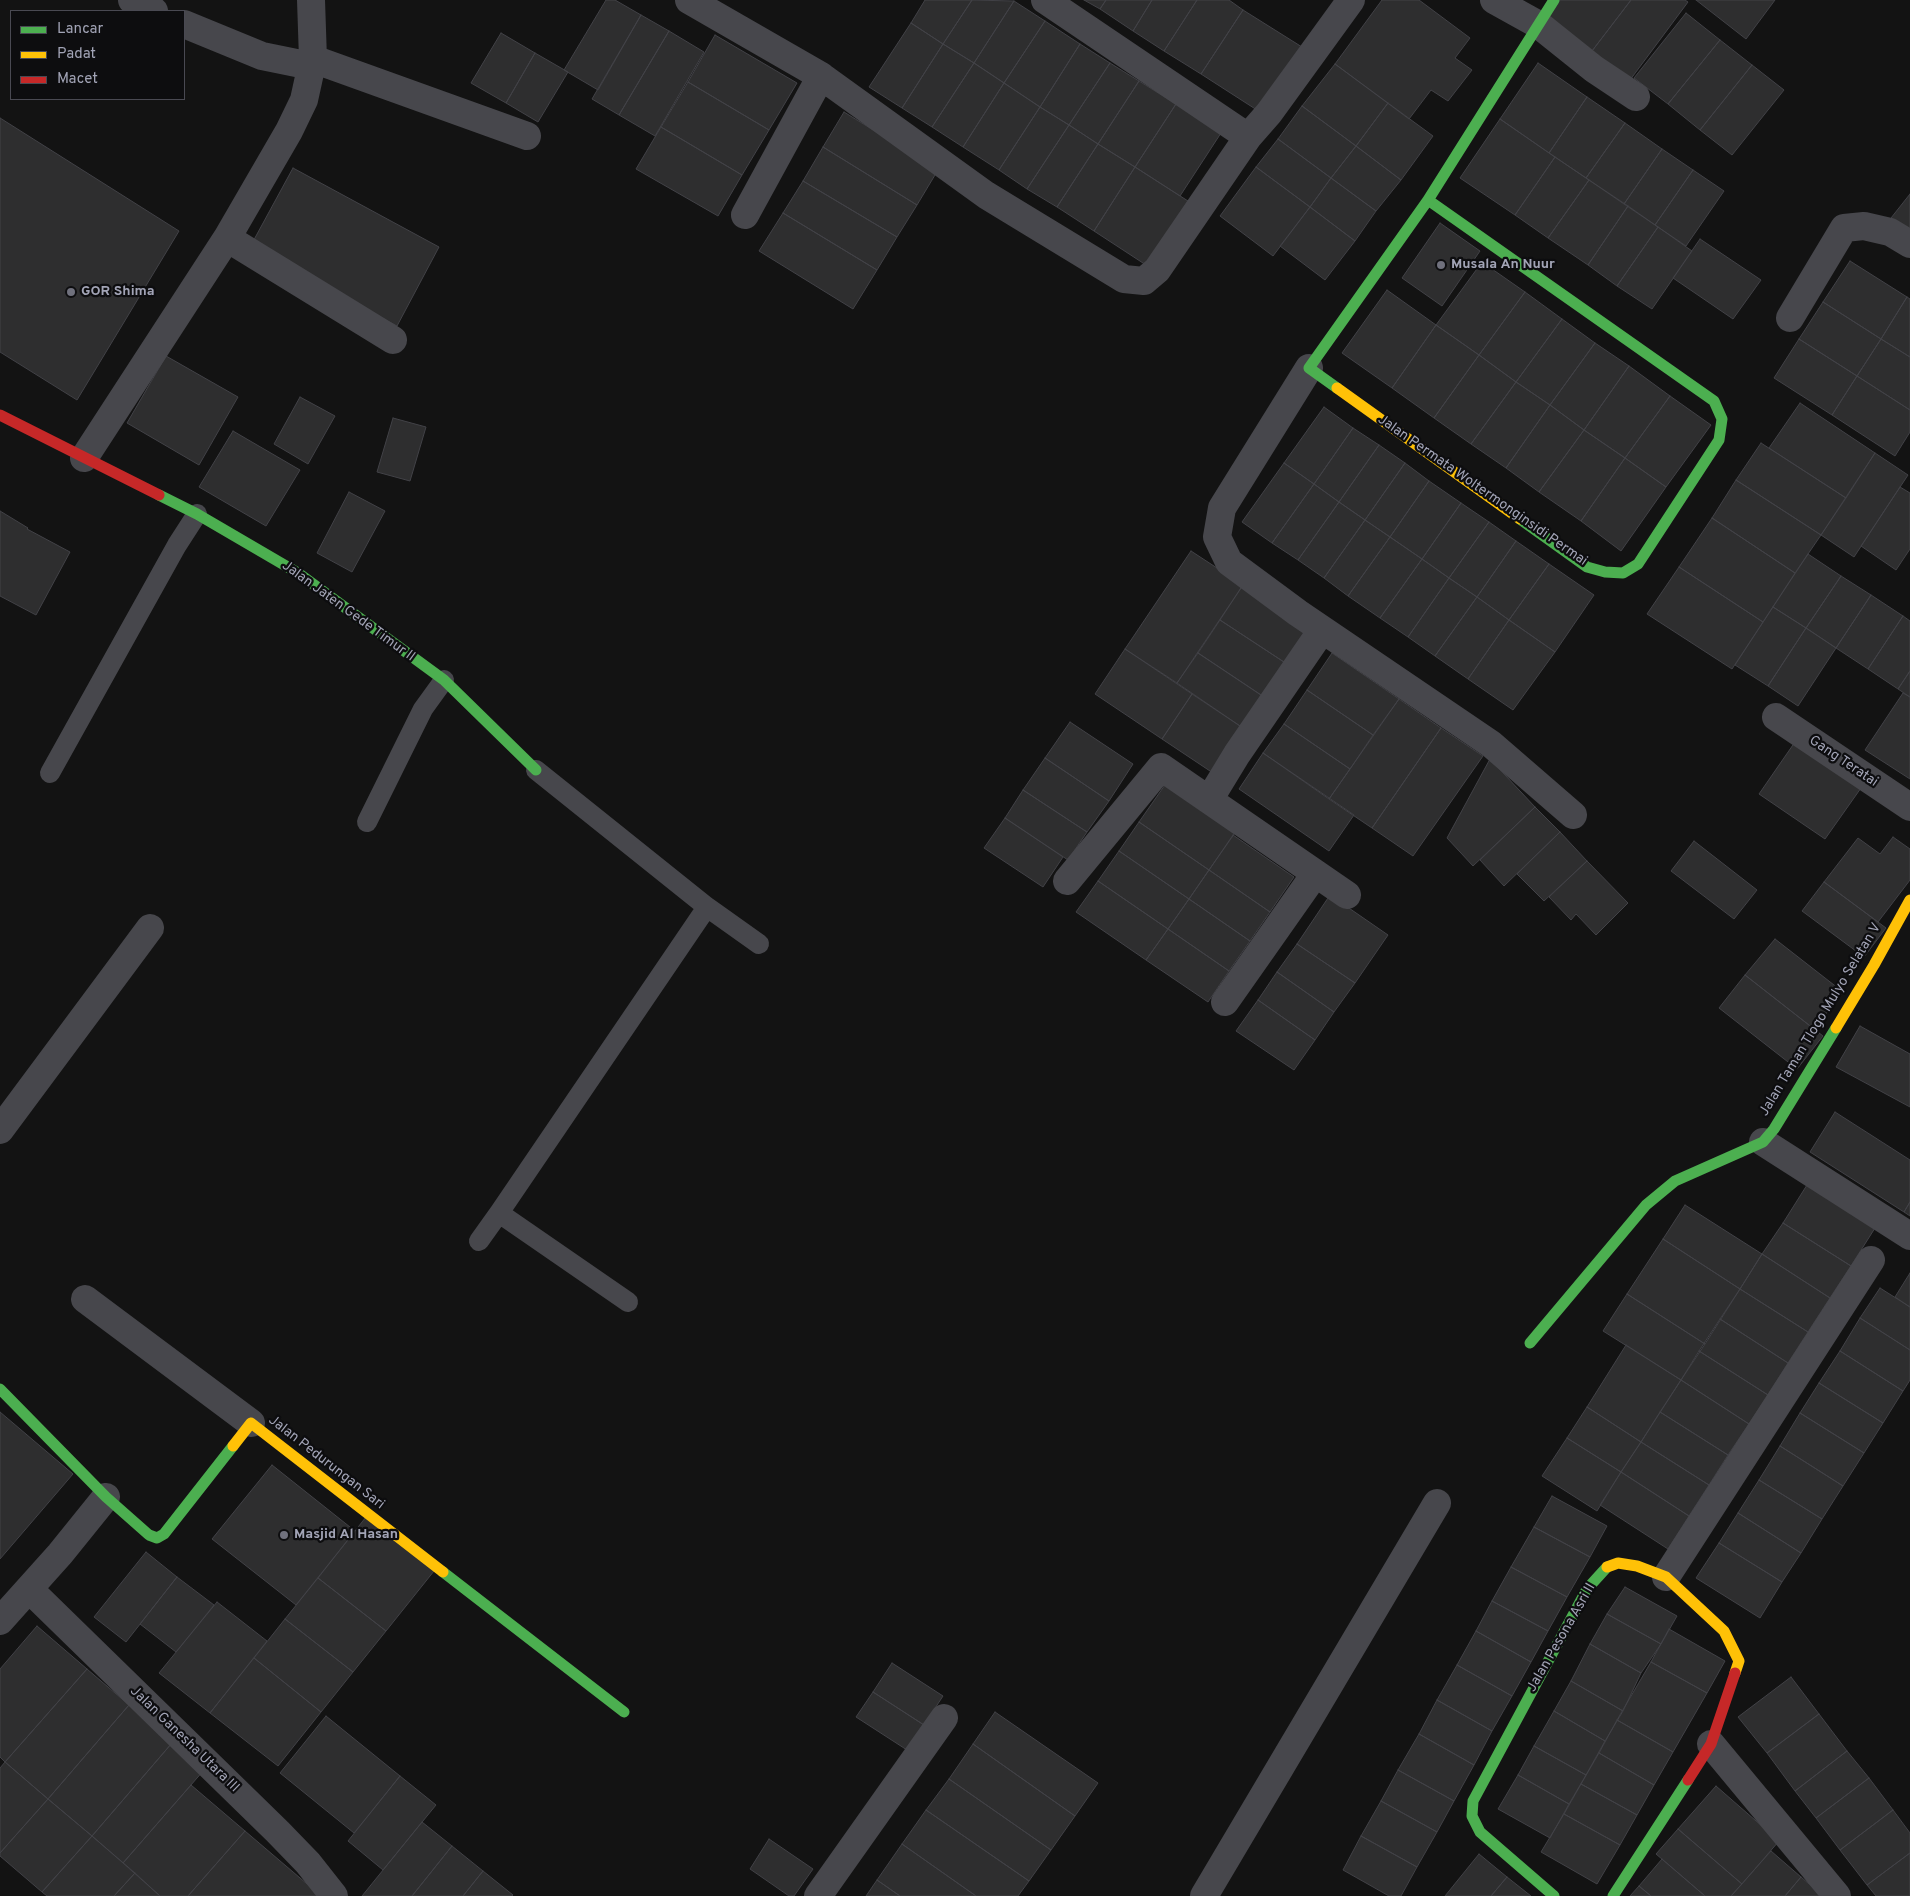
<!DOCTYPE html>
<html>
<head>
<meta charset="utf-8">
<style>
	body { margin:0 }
	#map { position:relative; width:1910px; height:1896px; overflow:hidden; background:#131313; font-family:Overpass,sans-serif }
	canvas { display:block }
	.legend { position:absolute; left:10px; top:10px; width:175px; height:90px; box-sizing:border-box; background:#0d0d0f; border:1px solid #494952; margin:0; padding:6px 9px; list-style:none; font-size:15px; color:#a2a4b6 }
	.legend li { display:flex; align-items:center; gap:10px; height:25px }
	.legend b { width:25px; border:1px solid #494952 }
</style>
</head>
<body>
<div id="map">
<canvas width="1910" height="1896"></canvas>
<ul class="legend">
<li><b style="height:6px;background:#4caf50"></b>Lancar</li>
<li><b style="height:6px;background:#ffc107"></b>Padat</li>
<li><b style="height:6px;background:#c62828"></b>Macet</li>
</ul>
</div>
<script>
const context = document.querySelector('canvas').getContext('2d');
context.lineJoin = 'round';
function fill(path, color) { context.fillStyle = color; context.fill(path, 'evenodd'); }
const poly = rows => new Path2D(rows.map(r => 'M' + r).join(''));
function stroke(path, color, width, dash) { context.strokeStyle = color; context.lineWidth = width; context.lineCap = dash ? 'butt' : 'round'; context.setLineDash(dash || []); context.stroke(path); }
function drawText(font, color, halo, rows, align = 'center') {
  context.font = font + ' Overpass,sans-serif'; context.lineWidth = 4.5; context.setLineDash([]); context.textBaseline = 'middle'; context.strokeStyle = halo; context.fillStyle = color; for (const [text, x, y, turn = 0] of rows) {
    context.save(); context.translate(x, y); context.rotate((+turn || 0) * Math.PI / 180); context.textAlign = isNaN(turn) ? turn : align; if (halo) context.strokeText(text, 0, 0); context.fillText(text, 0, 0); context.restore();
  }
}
const building = poly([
	[606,0,615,0,641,15,598,90,564,70,606,0],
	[925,0,972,0,943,44,911,23,925,0],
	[972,0,1014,1,974,63,943,44,972,0],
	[1084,0,1106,0,1100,9,1084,0],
	[1106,0,1152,0,1133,31,1100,9,1106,0],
	[1152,0,1197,0,1164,51,1133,31,1152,0],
	[1197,0,1229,0,1243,10,1201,74,1164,51,1197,0],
	[1382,0,1419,0,1470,38,1455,58,1472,70,1448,101,1431,90,1409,119,1335,64,1382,0],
	[1560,0,1631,0,1592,51,1547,18,1560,0],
	[1631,0,1685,0,1688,2,1630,80,1592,51,1631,0],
	[1696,0,1775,0,1746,39,1696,0],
	[1014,1,1045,21,1004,83,974,63,1014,1],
	[1243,10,1302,47,1260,112,1201,74,1243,10],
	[1686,13,1720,40,1668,104,1634,78,1686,13],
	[641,15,669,31,619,115,592,99,641,15],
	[1045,21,1080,44,1040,107,1004,83,1045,21],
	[911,23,943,44,902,108,869,87,911,23],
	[669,31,704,52,655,136,619,115,669,31],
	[501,33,535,53,506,103,471,83,501,33],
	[715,35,797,83,769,130,688,82,715,35],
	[1720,40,1752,65,1700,130,1668,104,1720,40],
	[943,44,974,63,932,127,902,108,943,44],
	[1080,44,1110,63,1069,125,1040,107,1080,44],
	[535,53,568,72,538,122,506,103,535,53],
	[974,63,1004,83,963,147,932,127,974,63],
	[1110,63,1139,81,1098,144,1069,125,1110,63],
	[1538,63,1587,97,1549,153,1500,119,1538,63],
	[1335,64,1388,103,1356,146,1302,106,1335,64],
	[1752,65,1784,90,1732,155,1700,130,1752,65],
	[1139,81,1176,104,1135,167,1098,144,1139,81],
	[688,82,769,130,742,175,661,127,688,82],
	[1004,83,1040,107,999,170,963,147,1004,83],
	[1587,97,1625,123,1586,178,1549,153,1587,97],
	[1388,103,1433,136,1401,180,1356,146,1388,103],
	[1176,104,1221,133,1180,196,1135,167,1176,104],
	[1302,106,1356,146,1331,178,1278,139,1302,106],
	[1040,107,1069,125,1027,189,999,170,1040,107],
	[844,112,938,170,917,205,823,147,844,112],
	[0,118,179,231,77,400,0,352,0,118],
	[1500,119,1555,157,1515,215,1460,178,1500,119],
	[1625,123,1662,149,1624,204,1586,178,1625,123],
	[1069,125,1098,144,1057,207,1027,189,1069,125],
	[661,127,742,175,718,216,636,169,661,127],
	[1278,139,1331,178,1310,207,1256,167,1278,139],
	[1098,144,1135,167,1094,231,1057,207,1098,144],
	[1356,146,1401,180,1376,211,1331,178,1356,146],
	[823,147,917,205,897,237,803,181,823,147],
	[1662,149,1693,170,1655,225,1624,204,1662,149],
	[1555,157,1589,180,1548,238,1515,215,1555,157],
	[1135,167,1188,201,1146,265,1094,231,1135,167],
	[1256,167,1310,207,1273,256,1220,216,1256,167],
	[293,168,439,247,397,326,250,247,293,168],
	[1693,170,1724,191,1686,246,1655,225,1693,170],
	[1331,178,1376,211,1355,241,1310,207,1331,178],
	[1589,180,1628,206,1588,265,1548,238,1589,180],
	[803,181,897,237,877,270,783,213,803,181],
	[1910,194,1910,233,1891,218,1910,194],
	[1628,206,1658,227,1617,286,1588,265,1628,206],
	[1310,207,1355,241,1325,280,1280,246,1310,207],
	[783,213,877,270,853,309,759,251,783,213],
	[1440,223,1480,251,1442,306,1402,278,1440,223],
	[1658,227,1692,251,1652,309,1617,286,1658,227],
	[1700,239,1761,280,1733,319,1673,278,1700,239],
	[1850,261,1907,297,1881,339,1823,302,1850,261],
	[1482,262,1525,292,1479,355,1436,325,1482,262],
	[1387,290,1436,325,1392,388,1342,353,1387,290],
	[1525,292,1562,319,1516,382,1479,355,1525,292],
	[1907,297,1910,299,1910,357,1881,339,1907,297],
	[1823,302,1881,339,1857,376,1799,339,1823,302],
	[1562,319,1595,343,1550,405,1516,382,1562,319],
	[1436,325,1479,355,1434,418,1392,388,1436,325],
	[1799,339,1857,376,1832,415,1774,378,1799,339],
	[1881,339,1910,357,1910,410,1857,376,1881,339],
	[1595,343,1629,366,1584,430,1550,405,1595,343],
	[1479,355,1516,382,1471,444,1434,418,1479,355],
	[166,356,238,397,199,465,127,423,166,356],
	[1629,366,1670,396,1625,458,1584,430,1629,366],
	[1857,376,1910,410,1910,432,1895,456,1832,415,1857,376],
	[1516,382,1550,405,1506,468,1471,444,1516,382],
	[1670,396,1711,425,1666,487,1625,458,1670,396],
	[300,397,335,416,308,464,274,444,300,397],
	[1800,403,1875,453,1846,498,1769,448,1800,403],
	[1550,405,1584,430,1539,492,1506,468,1550,405],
	[1324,407,1353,428,1314,484,1284,463,1324,407],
	[393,418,426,427,410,481,377,472,393,418],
	[1353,428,1379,445,1339,502,1314,484,1353,428],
	[1584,430,1625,458,1581,521,1539,492,1584,430],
	[233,431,300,470,266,526,199,487,233,431],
	[1761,443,1846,498,1821,535,1736,480,1761,443],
	[1379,445,1405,463,1365,520,1339,502,1379,445],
	[1875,453,1908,475,1854,557,1821,535,1875,453],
	[1625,458,1666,487,1621,551,1581,521,1625,458],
	[1284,463,1314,484,1272,543,1242,522,1284,463],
	[1405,463,1429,481,1390,537,1365,520,1405,463],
	[1736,480,1821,535,1795,573,1712,518,1736,480],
	[1429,481,1461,503,1422,559,1390,537,1429,481],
	[1314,484,1339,502,1298,560,1272,543,1314,484],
	[1900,487,1910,493,1910,549,1896,570,1861,546,1900,487],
	[349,492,385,511,352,572,317,553,349,492],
	[1339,502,1365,520,1324,578,1298,560,1339,502],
	[1461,503,1489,522,1449,578,1422,559,1461,503],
	[0,511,28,528,27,529,70,552,36,615,0,596,0,511],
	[1712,518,1795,573,1763,622,1679,567,1712,518],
	[1365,520,1390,537,1348,596,1324,578,1365,520],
	[1489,522,1516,541,1477,597,1449,578,1489,522],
	[1390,537,1422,559,1380,618,1348,596,1390,537],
	[1516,541,1549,564,1509,620,1477,597,1516,541],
	[1191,551,1243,585,1177,683,1125,649,1191,551],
	[1808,554,1841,576,1806,628,1773,607,1808,554],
	[1422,559,1449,578,1408,637,1380,618,1422,559],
	[1549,564,1594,595,1555,652,1509,620,1549,564],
	[1679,567,1763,622,1732,669,1647,614,1679,567],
	[1841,576,1871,595,1836,648,1806,628,1841,576],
	[1449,578,1477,597,1435,656,1408,637,1449,578],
	[1243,585,1310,630,1287,664,1220,620,1243,585],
	[1871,595,1903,616,1868,669,1836,648,1871,595],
	[1477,597,1509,620,1468,679,1435,656,1477,597],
	[1773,607,1806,628,1768,686,1735,665,1773,607],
	[1903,616,1910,621,1910,671,1898,689,1868,669,1903,616],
	[1220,620,1287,664,1264,697,1198,653,1220,620],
	[1509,620,1555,652,1513,710,1468,679,1509,620],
	[1806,628,1836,648,1798,706,1768,686,1806,628],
	[1125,649,1192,694,1162,739,1095,694,1125,649],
	[1198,653,1264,697,1243,728,1177,683,1198,653],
	[1332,653,1399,699,1373,735,1307,690,1332,653],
	[1910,671,1910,697,1898,689,1910,671],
	[1307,690,1373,735,1350,769,1284,724,1307,690],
	[1903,693,1910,697,1910,779,1865,750,1903,693],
	[1192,694,1243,728,1213,773,1162,739,1192,694],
	[1399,699,1441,728,1372,828,1329,799,1399,699],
	[1070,722,1133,764,1109,801,1045,758,1070,722],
	[1284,724,1350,769,1329,799,1263,753,1284,724],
	[1441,728,1483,756,1413,856,1372,828,1441,728],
	[1795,742,1861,788,1825,839,1759,794,1795,742],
	[1263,753,1354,815,1329,851,1239,789,1263,753],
	[1045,758,1109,801,1087,832,1023,790,1045,758],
	[1490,759,1535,807,1473,866,1447,838,1490,759],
	[1167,782,1237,830,1209,870,1139,822,1167,782],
	[1023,790,1087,832,1068,860,1005,818,1023,790],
	[1535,807,1560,832,1504,886,1480,860,1535,807],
	[1005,818,1063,857,1043,887,984,848,1005,818],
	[1139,822,1209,870,1189,899,1119,851,1139,822],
	[1560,832,1587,861,1544,901,1517,874,1560,832],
	[1233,835,1294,877,1270,912,1209,870,1233,835],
	[1893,837,1910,849,1910,880,1878,922,1824,882,1858,838,1880,854,1893,837],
	[1694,841,1757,890,1734,919,1671,871,1694,841],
	[1119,851,1189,899,1168,929,1098,881,1119,851],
	[1587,861,1628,903,1596,935,1576,914,1571,920,1549,897,1587,861],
	[1209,870,1270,912,1250,941,1189,899,1209,870],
	[1098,881,1168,929,1146,960,1076,912,1098,881],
	[1824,882,1886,928,1864,957,1802,911,1824,882],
	[1330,895,1388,935,1355,983,1297,944,1330,895],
	[1189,899,1250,941,1229,971,1168,929,1189,899],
	[1168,929,1229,971,1208,1002,1146,960,1168,929],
	[1775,939,1843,992,1814,1029,1745,975,1775,939],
	[1297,944,1355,983,1334,1012,1277,972,1297,944],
	[1277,972,1334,1012,1315,1040,1258,1000,1277,972],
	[1745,975,1823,1036,1797,1069,1719,1008,1745,975],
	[1258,1000,1315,1040,1294,1070,1236,1031,1258,1000],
	[1860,1026,1910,1054,1910,1107,1836,1067,1860,1026],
	[1835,1112,1910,1160,1910,1202,1904,1212,1810,1152,1835,1112],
	[1807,1185,1875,1228,1851,1266,1783,1223,1807,1185],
	[1910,1202,1910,1216,1904,1212,1910,1202],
	[1685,1205,1762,1254,1740,1289,1663,1239,1685,1205],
	[1783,1223,1851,1266,1830,1298,1762,1254,1783,1223],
	[1663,1239,1740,1289,1705,1344,1627,1294,1663,1239],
	[1762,1254,1830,1298,1808,1332,1740,1289,1762,1254],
	[1910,1273,1910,1307,1895,1297,1910,1273],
	[1880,1288,1910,1307,1910,1350,1860,1318,1880,1288],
	[1740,1289,1808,1332,1788,1363,1720,1319,1740,1289],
	[1627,1294,1705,1344,1681,1380,1603,1331,1627,1294],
	[1860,1318,1910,1350,1910,1380,1903,1391,1840,1351,1860,1318],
	[1720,1319,1788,1363,1768,1395,1699,1351,1720,1319],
	[1626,1345,1681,1380,1641,1442,1587,1407,1626,1345],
	[1699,1351,1768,1395,1749,1424,1681,1380,1699,1351],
	[1840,1351,1903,1391,1883,1423,1819,1383,1840,1351],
	[1681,1380,1749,1424,1728,1455,1660,1412,1681,1380],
	[1819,1383,1883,1423,1864,1453,1800,1413,1819,1383],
	[1587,1407,1641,1442,1621,1472,1567,1438,1587,1407],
	[0,1412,73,1474,0,1559,0,1412],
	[1660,1412,1728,1455,1709,1485,1641,1442,1660,1412],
	[1800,1413,1864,1453,1843,1486,1780,1446,1800,1413],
	[1567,1438,1621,1472,1597,1511,1542,1476,1567,1438],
	[1641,1442,1709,1485,1689,1516,1621,1472,1641,1442],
	[1780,1446,1843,1486,1822,1519,1759,1480,1780,1446],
	[272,1465,355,1531,296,1605,212,1539,272,1465],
	[1621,1472,1689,1516,1668,1549,1600,1505,1621,1472],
	[1759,1480,1822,1519,1801,1553,1738,1513,1759,1480],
	[1552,1496,1607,1526,1590,1557,1534,1527,1552,1496],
	[1738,1513,1801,1553,1782,1582,1719,1543,1738,1513],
	[366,1517,434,1571,386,1631,318,1578,366,1517],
	[1534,1527,1590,1557,1567,1597,1511,1567,1534,1527],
	[1719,1543,1782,1582,1760,1618,1696,1578,1719,1543],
	[146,1552,177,1577,126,1642,94,1617,146,1552],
	[1511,1567,1567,1597,1548,1631,1492,1601,1511,1567],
	[177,1577,214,1605,176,1652,140,1624,177,1577],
	[318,1578,386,1631,353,1672,285,1619,318,1578],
	[1625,1587,1677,1616,1661,1644,1607,1614,1625,1587],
	[1492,1601,1548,1631,1531,1662,1476,1631,1492,1601],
	[217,1602,267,1641,210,1713,159,1673,217,1602],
	[1607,1614,1661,1644,1641,1673,1590,1644,1607,1614],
	[285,1619,353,1672,321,1712,254,1658,285,1619],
	[37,1626,87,1669,5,1762,0,1757,0,1669,37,1626],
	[1669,1629,1725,1661,1707,1693,1651,1662,1669,1629],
	[1476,1631,1531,1662,1512,1696,1457,1665,1476,1631],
	[1590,1644,1641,1673,1623,1711,1571,1681,1590,1644],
	[254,1658,321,1712,278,1766,210,1713,254,1658],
	[1651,1662,1707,1693,1673,1752,1617,1720,1651,1662],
	[892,1663,943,1696,924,1725,873,1692,892,1663],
	[1457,1665,1512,1696,1492,1731,1437,1700,1457,1665],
	[87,1669,129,1705,48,1799,5,1762,87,1669],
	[1791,1677,1819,1714,1767,1753,1738,1717,1791,1677],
	[1571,1681,1623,1711,1605,1741,1554,1711,1571,1681],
	[873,1692,924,1725,907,1750,856,1717,873,1692],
	[1437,1700,1492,1731,1474,1765,1419,1734,1437,1700],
	[129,1705,172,1743,92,1836,48,1799,129,1705],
	[1554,1711,1605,1741,1586,1775,1534,1746,1554,1711],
	[995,1712,1098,1783,1075,1816,973,1744,995,1712],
	[1819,1714,1847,1751,1795,1791,1767,1753,1819,1714],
	[326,1716,400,1776,354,1833,280,1773,326,1716],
	[1617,1720,1673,1752,1654,1785,1599,1753,1617,1720],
	[1419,1734,1474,1765,1454,1801,1398,1770,1419,1734],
	[172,1743,204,1770,123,1863,92,1836,172,1743],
	[973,1744,1075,1816,1051,1850,949,1779,973,1744],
	[1534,1746,1586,1775,1569,1804,1518,1775,1534,1746],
	[1847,1751,1869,1778,1816,1818,1795,1791,1847,1751],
	[1599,1753,1654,1785,1637,1815,1581,1784,1599,1753],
	[5,1762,48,1799,0,1853,0,1768,5,1762],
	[1398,1770,1454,1801,1437,1832,1381,1801,1398,1770],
	[1518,1775,1569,1804,1550,1838,1498,1809,1518,1775],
	[400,1776,436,1805,383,1870,348,1841,400,1776],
	[1869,1778,1893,1810,1840,1850,1816,1818,1869,1778],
	[949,1779,1051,1850,1029,1881,926,1810,949,1779],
	[1581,1784,1637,1815,1620,1845,1564,1814,1581,1784],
	[191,1785,245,1831,188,1896,160,1896,123,1863,191,1785],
	[1716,1786,1779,1841,1742,1884,1678,1829,1716,1786],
	[48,1799,92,1836,42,1892,0,1856,0,1853,48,1799],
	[1381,1801,1437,1832,1417,1867,1361,1836,1381,1801],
	[926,1810,1029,1881,1018,1896,976,1896,902,1844,926,1810],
	[1893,1810,1910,1833,1910,1853,1867,1885,1840,1850,1893,1810],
	[1564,1814,1620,1845,1597,1884,1541,1852,1564,1814],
	[422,1822,452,1846,412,1896,362,1896,422,1822],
	[1678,1829,1742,1884,1731,1896,1705,1896,1656,1854,1678,1829],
	[245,1831,320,1895,319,1896,188,1896,245,1831],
	[92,1836,135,1873,114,1896,47,1896,42,1892,92,1836],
	[1361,1836,1417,1867,1401,1896,1389,1896,1343,1870,1361,1836],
	[769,1839,813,1869,794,1896,789,1896,750,1869,769,1839],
	[902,1844,976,1896,900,1896,877,1880,902,1844],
	[452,1846,483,1871,463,1896,412,1896,452,1846],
	[1771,1851,1801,1877,1785,1896,1731,1896,1771,1851],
	[1910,1853,1910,1896,1876,1896,1867,1885,1910,1853],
	[1479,1854,1507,1877,1491,1896,1445,1896,1479,1854],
	[1662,1859,1705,1896,1651,1896,1639,1886,1662,1859],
	[483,1871,513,1895,512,1896,463,1896,483,1871],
	[135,1873,160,1896,114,1896,135,1873],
	[1507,1877,1531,1896,1491,1896,1507,1877],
	[1801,1877,1823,1896,1785,1896,1801,1877],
	[877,1880,900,1896,866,1896,877,1880],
	[1639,1886,1651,1896,1630,1896,1639,1886]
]);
fill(building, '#2e2e2f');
stroke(building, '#424247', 1);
stroke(poly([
	[536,770,707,907,499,1213,628,1302],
	[50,773,177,545,197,514],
	[367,822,423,709,444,680],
	[707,907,759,944],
	[479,1241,499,1213]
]), '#47474c', 20);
stroke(poly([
	[132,0,154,11],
	[689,0,821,76,745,215],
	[1045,0,1248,137],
	[1494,0,1539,25,1594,69,1636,97],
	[184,24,262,56,311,66],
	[313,59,527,136],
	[821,76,986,195,1124,279,1144,281,1157,270,1248,137,1269,113,1351,0],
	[227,238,289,131,304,100,313,59,311,0],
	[1790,318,1844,228,1864,226,1890,232,1910,244],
	[1309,368,1222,508,1217,537,1229,562,1298,613,1491,744,1573,815],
	[84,458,227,238,393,340],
	[1776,717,1910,807],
	[1209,800,1237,754,1322,630],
	[1067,881,1161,767,1347,895],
	[1225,1002,1315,874],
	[0,1130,150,928],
	[1763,1142,1910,1236],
	[85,1299,251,1423],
	[1666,1577,1871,1260],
	[29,1589,278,1832,308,1863,334,1896],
	[0,1621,60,1554,106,1497],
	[1711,1744,1837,1896],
	[818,1896,944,1718],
	[1204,1896,1437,1503]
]), '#47474c', 28);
stroke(poly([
	[1428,200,1714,401,1722,419,1719,440,1638,564,1623,573,1605,572,1587,567,1520,519],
	[1337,388,1309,368,1428,200,1554,0],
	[159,495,197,514,298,573,444,680,536,770],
	[1530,1343,1646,1205,1675,1181,1763,1142,1774,1129,1836,1028],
	[0,1389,106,1497,149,1535,157,1538,164,1534,233,1446],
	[443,1572,624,1712],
	[1554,1896,1480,1832,1472,1816,1473,1801,1587,1589,1607,1567],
	[1613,1896,1688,1780]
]), '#4caf50', 11);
stroke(poly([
	[1337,388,1520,519],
	[1836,1028,1874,965,1910,900],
	[233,1446,251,1423,443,1572],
	[1607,1567,1618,1563,1637,1566,1666,1577,1724,1631,1739,1661,1735,1673]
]), '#ffc107', 11);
stroke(poly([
	[0,415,159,495],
	[1688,1780,1711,1744,1735,1673]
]), '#c62828', 11);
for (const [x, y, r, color] of [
	[1441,265,5,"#70717d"],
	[71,292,5,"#70717d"],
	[284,1535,5,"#70717d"]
]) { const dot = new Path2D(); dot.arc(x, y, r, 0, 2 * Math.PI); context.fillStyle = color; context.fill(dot); stroke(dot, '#0d0d0f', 2); }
drawText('bold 14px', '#a2a4b6', '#0d0d0f', [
	["Musala An Nuur",1451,265],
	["GOR Shima",81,292],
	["Masjid Al Hasan",294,1535]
], 'left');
drawText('14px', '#a2a4b6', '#0d0d0f', [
	["Jalan Permata Woltermonginsidi Permai",1482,491,35],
	["Jalan Jaten Gede Timur II",348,612,36],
	["Gang Teratai",1843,762,34],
	["Jalan Taman Tlogo Mulyo Selatan V",1821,1020,-59],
	["Jalan Pedurungan Sari",326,1463,38],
	["Jalan Pesona Asri II",1562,1638,-60],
	["Jalan Ganesha Utara III",184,1740,44]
]);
</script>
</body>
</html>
